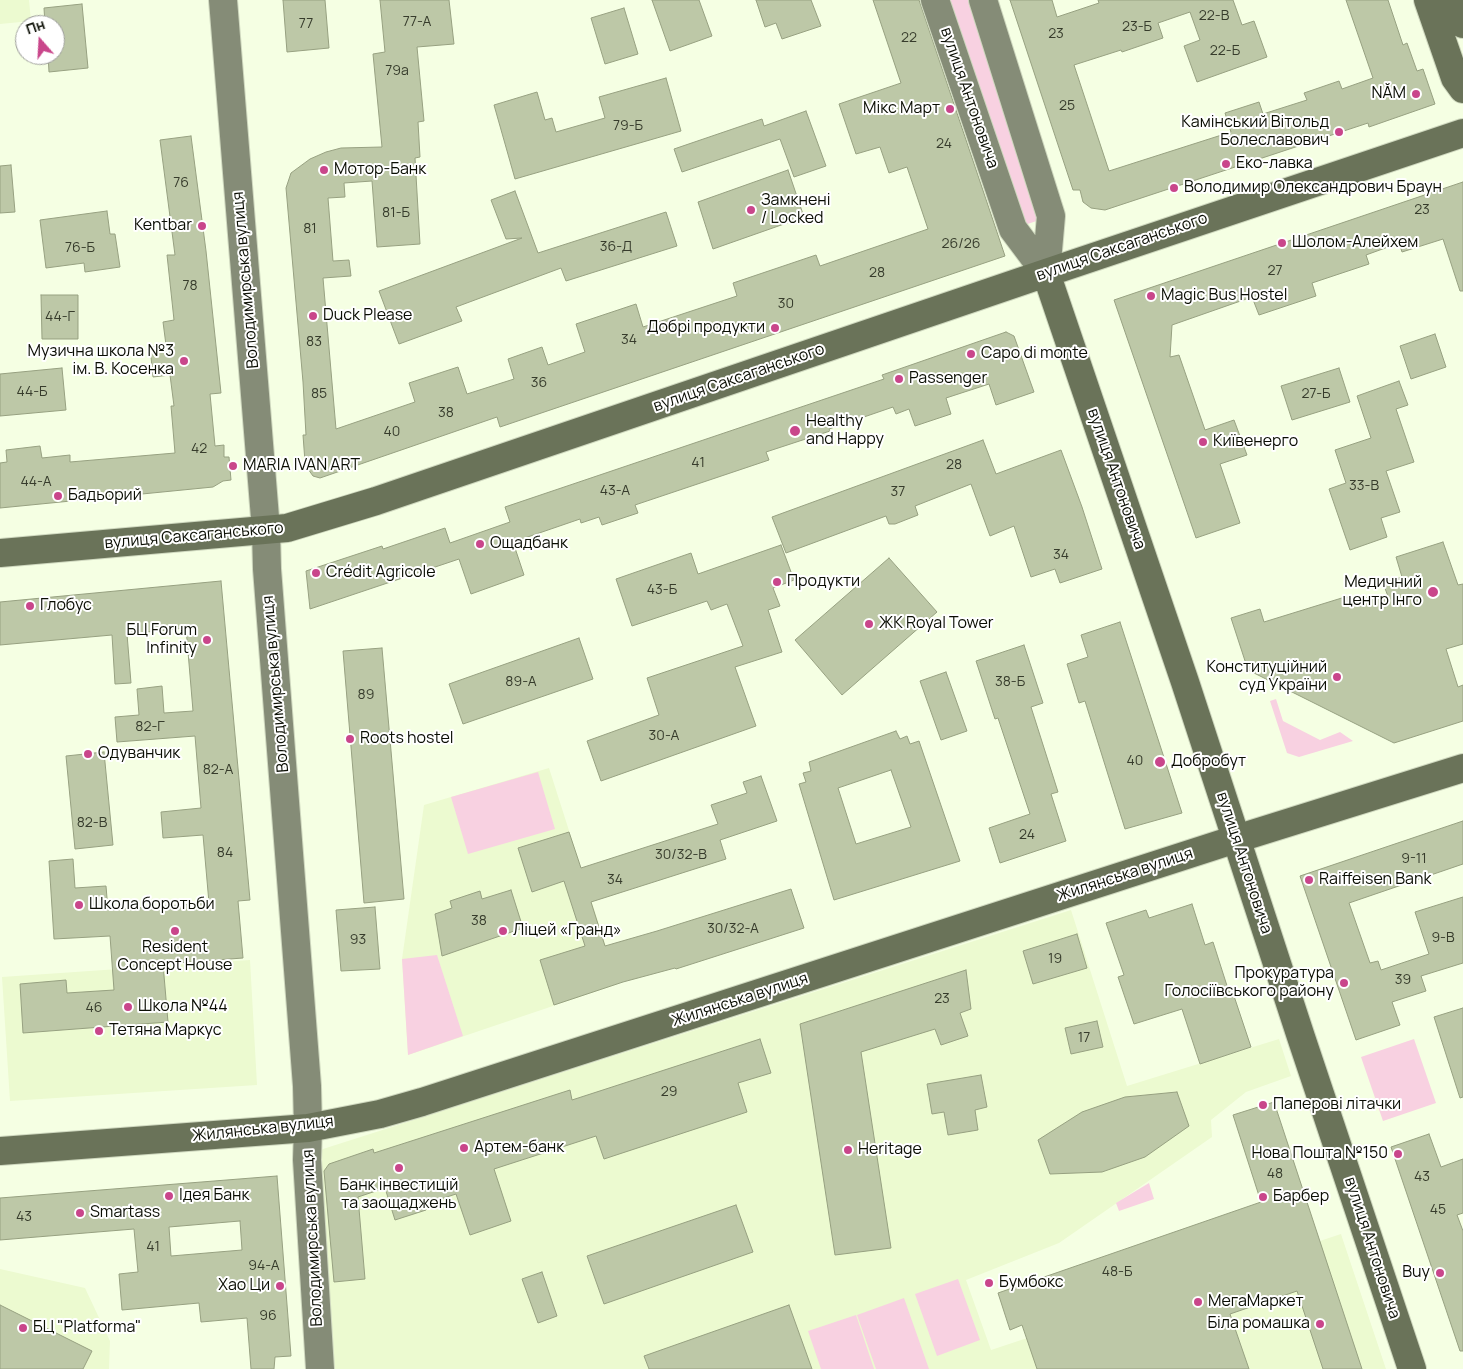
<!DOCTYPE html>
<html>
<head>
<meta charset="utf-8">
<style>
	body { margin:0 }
	#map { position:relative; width:1463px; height:1369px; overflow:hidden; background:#f5ffe3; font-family:Manrope,sans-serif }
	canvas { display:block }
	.north { position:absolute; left:15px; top:15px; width:50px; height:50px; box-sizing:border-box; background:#fff; border:1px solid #9d9e9a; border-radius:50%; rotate:341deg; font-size:14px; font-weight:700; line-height:20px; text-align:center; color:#0a0d03 }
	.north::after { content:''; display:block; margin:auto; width:18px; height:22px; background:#c9468b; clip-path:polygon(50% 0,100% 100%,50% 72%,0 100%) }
</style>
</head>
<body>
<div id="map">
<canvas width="1463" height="1369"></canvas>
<div class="north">Пн</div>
</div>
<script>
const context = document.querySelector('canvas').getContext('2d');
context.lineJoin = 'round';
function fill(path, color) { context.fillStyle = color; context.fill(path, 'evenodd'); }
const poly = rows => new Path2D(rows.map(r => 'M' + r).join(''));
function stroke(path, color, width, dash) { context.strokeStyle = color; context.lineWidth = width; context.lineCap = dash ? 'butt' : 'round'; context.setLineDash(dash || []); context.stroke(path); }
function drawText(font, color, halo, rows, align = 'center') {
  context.font = font + ' Manrope,sans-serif'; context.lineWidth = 4; context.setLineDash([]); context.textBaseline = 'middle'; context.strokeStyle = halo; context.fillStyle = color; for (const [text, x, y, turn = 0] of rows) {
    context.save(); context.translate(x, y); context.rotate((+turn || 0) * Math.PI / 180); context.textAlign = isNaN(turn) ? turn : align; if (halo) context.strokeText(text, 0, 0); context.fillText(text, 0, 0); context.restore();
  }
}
fill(poly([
	[0,0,29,0,31,21,0,24],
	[549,768,618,984,408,1055,402,959,424,805],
	[1071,910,1127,1086,1279,1039,1291,1076,1246,1092,1211,1120,1212,1137,1059,1243,966,1280,991,1350,1341,1234,1386,1369,327,1369,316,1154,323,1149],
	[250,960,257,1085,10,1101,2,977],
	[0,1269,85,1288,110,1341,109,1369,0,1369]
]), '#ecfad0');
fill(poly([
	[935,0,983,0,1051,216,1013,229],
	[1276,699,1283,721,1320,740,1340,732,1353,741,1299,757,1287,753,1270,701],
	[538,772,555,829,468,854,451,797],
	[437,955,463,1036,408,1055,402,959],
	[1414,1039,1436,1103,1383,1121,1361,1057],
	[1149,1183,1154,1199,1119,1211,1116,1203],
	[958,1279,980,1340,937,1356,915,1294],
	[904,1298,929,1369,876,1369,857,1315],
	[856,1315,874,1369,821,1369,808,1331]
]), '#f8d1e1');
const building = poly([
	[283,0,325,0,329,48,287,52,283,0],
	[380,0,449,0,454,44,417,47,424,121,418,122,420,157,415,158,420,244,377,247,372,181,344,183,345,197,328,198,333,261,349,260,351,276,323,278,336,429,415,402,409,383,458,367,467,394,514,379,508,359,542,347,548,365,585,352,576,324,636,304,643,327,737,296,733,283,816,255,820,266,928,229,907,167,889,173,880,147,856,154,839,104,901,83,873,0,919,0,1005,256,500,427,497,417,320,478,313,476,308,469,305,462,303,435,306,435,303,382,286,188,291,173,310,159,326,152,341,148,382,147,373,54,385,52,380,0],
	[652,0,699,0,712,36,670,51,652,0],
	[756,0,811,0,821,26,782,39,776,23,765,27,756,0],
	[1010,0,1052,0,1057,17,1099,3,1098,0,1233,0,1242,25,1254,21,1267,57,1197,82,1184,46,1200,40,1190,12,1158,23,1163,38,1122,52,1121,50,1074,65,1109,171,1231,132,1225,113,1259,102,1263,114,1307,100,1304,93,1339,81,1342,89,1373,78,1346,0,1388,0,1403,45,1407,43,1417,71,1423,69,1435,104,1369,127,1368,123,1105,210,1091,208,1083,202,1080,190,1073,190,1010,0],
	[82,4,88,68,49,72,48,55,55,55,55,25,45,25,44,8,82,4],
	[624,8,638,54,605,64,591,18,624,8],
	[666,78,681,131,515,179,494,105,537,92,545,120,552,118,556,132,605,118,599,97,666,78],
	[806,111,826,166,794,177,780,139,682,172,674,149,762,119,764,126,806,111],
	[191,136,206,251,221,393,210,394,215,446,224,445,224,457,229,457,231,480,223,481,213,487,0,508,0,463,7,462,6,450,40,446,42,458,70,455,70,462,175,453,171,406,174,406,170,375,153,377,150,347,166,345,163,322,174,320,167,255,175,255,160,140,191,136],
	[11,165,15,212,0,213,0,166,11,165],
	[788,170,804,217,713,249,698,202,788,170],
	[1463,182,1463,291,1460,291,1443,239,1402,252,1399,243,1366,255,1369,264,1312,283,1316,296,1259,315,1252,297,1172,325,1170,357,1179,355,1205,430,1234,420,1247,455,1220,464,1240,523,1196,538,1114,300,1463,182],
	[515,191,538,253,666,212,677,246,566,281,561,268,456,307,462,321,399,344,379,291,522,238,506,239,491,200,515,191],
	[107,211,110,234,115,234,120,267,85,272,84,263,46,268,40,220,107,211],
	[41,295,78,295,78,339,42,339,41,295],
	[1006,332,1014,336,1034,392,996,405,989,384,946,398,951,414,915,426,909,409,896,414,893,407,829,429,830,431,766,452,769,460,635,505,638,513,602,525,599,517,581,523,580,519,513,542,524,575,471,594,459,559,310,609,306,571,382,546,383,549,445,528,450,543,510,522,505,507,884,379,882,375,1006,332],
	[1435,334,1446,367,1411,379,1400,346,1435,334],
	[62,368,66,410,0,416,0,374,62,368],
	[1339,368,1350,402,1292,420,1281,386,1339,368],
	[1399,381,1408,405,1396,409,1414,462,1386,471,1400,512,1381,518,1387,537,1350,550,1329,489,1346,483,1335,450,1371,438,1357,396,1399,381],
	[983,440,996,474,1061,450,1082,507,1102,569,1060,583,1055,569,1031,577,1014,526,990,536,971,484,915,506,918,515,895,524,889,524,886,516,786,553,772,517,983,440],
	[1443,542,1458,585,1463,584,1463,644,1446,649,1458,687,1463,685,1463,721,1394,743,1248,670,1231,618,1260,609,1264,622,1345,597,1389,599,1383,583,1402,577,1396,557,1443,542],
	[781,545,794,580,773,588,780,606,768,610,782,652,735,667,756,726,601,781,587,741,659,715,647,678,743,646,727,604,711,610,707,601,632,626,616,579,691,553,698,574,781,545],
	[889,558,937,612,842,695,795,640,889,558],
	[221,581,250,900,238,901,243,958,163,964,168,1022,23,1033,20,984,66,980,67,993,114,990,110,936,54,939,49,861,73,859,75,888,106,886,108,910,209,903,203,835,163,838,161,812,201,808,195,736,117,742,115,717,139,715,137,689,162,686,164,713,193,711,186,628,127,634,131,683,115,684,112,635,0,645,0,602,221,581],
	[1120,622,1182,813,1125,829,1085,701,1079,703,1067,664,1088,657,1081,635,1120,622],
	[579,638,593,679,463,724,449,684,579,638],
	[1024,645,1043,703,1031,707,1058,792,1051,794,1066,841,1000,863,989,828,1030,814,998,718,995,719,976,661,1024,645],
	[382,648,404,899,364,903,343,651,382,648],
	[946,672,967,731,941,740,920,681,946,672],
	[896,731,900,739,907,736,910,744,919,741,960,861,834,900,799,784,806,782,803,773,811,771,809,762,896,731],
	[891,770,911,827,856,844,838,788,891,770],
	[104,752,113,845,75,849,66,756,104,752],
	[761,776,777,821,720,840,726,859,591,902,605,946,657,931,791,889,804,928,676,969,675,968,623,982,554,1005,540,960,585,946,564,881,532,892,518,848,569,832,581,868,718,824,711,805,747,793,743,782,761,776],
	[1463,821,1463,864,1349,903,1370,963,1378,961,1381,970,1429,954,1415,912,1463,897,1463,963,1421,976,1426,991,1392,1002,1400,1025,1356,1040,1300,876,1463,821],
	[511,890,523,928,442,956,435,914,452,908,450,901,480,891,482,899,511,890],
	[1192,904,1205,945,1213,942,1229,992,1232,990,1251,1047,1200,1064,1182,1009,1134,1024,1118,977,1124,975,1106,923,1146,910,1149,918,1192,904],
	[375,907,380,969,341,971,336,910,375,907],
	[1077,934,1087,968,1033,984,1023,951,1077,934],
	[966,970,971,1009,960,1013,968,1036,941,1045,935,1029,861,1052,891,1248,835,1255,800,1024,966,970],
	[1463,1008,1463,1097,1460,1098,1434,1017,1463,1008],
	[1097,1021,1103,1047,1071,1054,1065,1028,1097,1021],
	[760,1039,771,1073,738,1083,747,1112,604,1159,596,1136,494,1169,511,1221,470,1235,456,1194,425,1204,426,1210,395,1220,385,1188,358,1197,365,1279,334,1282,324,1171,329,1164,373,1149,374,1153,570,1090,572,1100,760,1039],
	[981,1075,987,1107,975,1110,978,1130,948,1135,944,1112,932,1114,927,1084,981,1075],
	[1177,1092,1189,1126,1145,1157,1102,1172,1050,1174,1038,1140,1082,1112,1125,1097,1177,1092],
	[1274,1102,1362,1369,1323,1369,1297,1291,1230,1314,1249,1369,1037,1369,1022,1325,1010,1330,998,1293,1261,1202,1233,1115,1274,1102],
	[1429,1134,1441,1167,1463,1159,1463,1213,1457,1215,1463,1231,1463,1351,1460,1351,1391,1147,1429,1134],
	[277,1176,291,1356,275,1357,274,1369,251,1369,247,1318,201,1322,199,1303,122,1310,119,1274,138,1272,134,1229,0,1240,0,1198,277,1176],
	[240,1221,242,1250,171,1256,169,1227,240,1221],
	[736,1205,753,1252,604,1304,587,1256,736,1205],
	[542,1272,557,1316,538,1323,522,1279,542,1272],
	[0,1305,92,1351,83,1369,0,1369,0,1305],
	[789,1305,812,1369,649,1369,644,1356,789,1305]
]);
fill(building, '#bdc8a7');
stroke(building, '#97a181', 1);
const secondary = poly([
	[223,0,266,530,267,569,307,1086,308,1128,307,1160,320,1369],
	[935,0,1013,229,1046,273],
	[983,0,1051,216,1046,273]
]);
const primary = poly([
	[1428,0,1455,78,1463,89],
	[1454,0,1463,24],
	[1046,273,1185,682,1301,1037,1412,1369],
	[0,553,287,528,376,501,1046,273,1463,133],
	[0,1151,308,1128,380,1114,422,1102,1236,839,1463,768]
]);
stroke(secondary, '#cfd8bf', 30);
stroke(primary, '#cfd8bf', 30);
stroke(secondary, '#858c77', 28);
stroke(primary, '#6a7359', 28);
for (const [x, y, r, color] of [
	[1416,94,5,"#c9468b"],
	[950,109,5,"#c9468b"],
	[1339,132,5,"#c9468b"],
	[1226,164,5,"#c9468b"],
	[324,170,5,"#c9468b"],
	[1174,188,5,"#c9468b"],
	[751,210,5,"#c9468b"],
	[202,226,5,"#c9468b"],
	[1282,243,5,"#c9468b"],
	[1151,296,5,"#c9468b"],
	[313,316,5,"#c9468b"],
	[775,328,5,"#c9468b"],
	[971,354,5,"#c9468b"],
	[184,361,5,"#c9468b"],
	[899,379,5,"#c9468b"],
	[795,431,6,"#c9468b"],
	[1203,442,5,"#c9468b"],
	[233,466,5,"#c9468b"],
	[58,496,5,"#c9468b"],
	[480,544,5,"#c9468b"],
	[316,573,5,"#c9468b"],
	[777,582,5,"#c9468b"],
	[1433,592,6,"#c9468b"],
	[30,606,5,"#c9468b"],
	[869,624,5,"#c9468b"],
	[207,640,5,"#c9468b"],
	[1337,677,5,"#c9468b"],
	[350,739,5,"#c9468b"],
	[88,754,5,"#c9468b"],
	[1160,762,6,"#c9468b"],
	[1309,880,5,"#c9468b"],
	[79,905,5,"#c9468b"],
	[175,931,5,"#c9468b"],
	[503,931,5,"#c9468b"],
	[1344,983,5,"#c9468b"],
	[128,1007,5,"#c9468b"],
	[99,1031,5,"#c9468b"],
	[1263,1105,5,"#c9468b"],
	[464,1148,5,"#c9468b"],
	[848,1150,5,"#c9468b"],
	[1398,1154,5,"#c9468b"],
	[399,1168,5,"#c9468b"],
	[169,1196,5,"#c9468b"],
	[1263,1197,5,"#c9468b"],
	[80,1213,5,"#c9468b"],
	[1440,1273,5,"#c9468b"],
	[989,1283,5,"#c9468b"],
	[280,1286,5,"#c9468b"],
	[1198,1302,5,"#c9468b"],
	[1320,1324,5,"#c9468b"],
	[23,1328,5,"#c9468b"]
]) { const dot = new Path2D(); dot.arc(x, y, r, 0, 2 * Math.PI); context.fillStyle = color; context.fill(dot); stroke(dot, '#fff', 2); }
drawText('14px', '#373c2c', null, [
	["22-В",1214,16],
	["77-А",417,22],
	["77",306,24],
	["23-Б",1137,27],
	["23",1056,34],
	["22",909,38],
	["22-Б",1225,51],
	["79а",397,71],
	["25",1067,106],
	["79-Б",628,126],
	["24",944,144],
	["76",181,183],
	["23",1422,210],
	["81-Б",396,213],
	["81",310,229],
	["26/26",961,244],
	["36-Д",616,247],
	["76-Б",80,248],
	["27",1275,271],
	["28",877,273],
	["78",190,286],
	["30",786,304],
	["44-Г",60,317],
	["34",629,340],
	["83",314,342],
	["36",539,383],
	["44-Б",32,392],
	["85",319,394],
	["27-Б",1316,394],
	["38",446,413],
	["40",392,432],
	["42",199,449],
	["41",698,463],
	["28",954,465],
	["44-А",36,482],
	["33-В",1364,486],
	["43-А",615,491],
	["37",898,492],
	["34",1061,555],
	["43-Б",662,590],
	["89-А",521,682],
	["38-Б",1010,682],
	["89",366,695],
	["82-Г",150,727],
	["30-А",664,736],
	["40",1135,761],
	["82-А",218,770],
	["82-В",92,823],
	["24",1027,835],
	["84",225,853],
	["30/32-В",681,855],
	["9-11",1414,859],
	["34",615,880],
	["38",479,921],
	["30/32-А",733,929],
	["9-В",1443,938],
	["93",358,940],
	["19",1055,959],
	["39",1403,980],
	["23",942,999],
	["46",94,1008],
	["17",1084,1038],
	["29",669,1092],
	["48",1275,1174],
	["43",1422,1177],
	["45",1438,1210],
	["43",24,1217],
	["41",153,1247],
	["94-А",264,1266],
	["48-Б",1117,1272],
	["96",268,1316]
]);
drawText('16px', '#0a0d03', '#fff', [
	["NĂM",1406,94,"right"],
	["Мікс Март",940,109,"right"],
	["Камінський Вітольд",1329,123,"right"],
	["Болеславович",1329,141,"right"],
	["Еко-лавка",1236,164],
	["Мотор-Банк",334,170],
	["Володимир Олександрович Браун",1184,188],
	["Замкнені",761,201],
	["/ Locked",761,219],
	["Kentbar",192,226,"right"],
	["Шолом-Алейхем",1292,243],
	["Magic Bus Hostel",1161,296],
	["Duck Please",323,316],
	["Добрі продукти",765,328,"right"],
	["Музична школа №3",174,352,"right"],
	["ім. В. Косенка",174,370,"right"],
	["Capo di monte",981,354],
	["Passenger",909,379],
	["Healthy",806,422],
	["and Happy",806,440],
	["Київенерго",1213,442],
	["MARIA IVAN ART",243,466],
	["Бадьорий",68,496],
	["Ощадбанк",490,544],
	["Crédit Agricole",326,573],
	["Продукти",787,582],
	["Медичний",1422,583,"right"],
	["центр Інго",1422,601,"right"],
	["Глобус",40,606],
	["ЖК Royal Tower",879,624],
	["БЦ Forum",197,631,"right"],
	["Infinity",197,649,"right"],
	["Конституційний",1327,668,"right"],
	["суд України",1327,686,"right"],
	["Roots hostel",360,739],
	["Одуванчик",98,754],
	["Добробут",1171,762],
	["Raiffeisen Bank",1319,880],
	["Школа боротьби",89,905],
	["Ліцей «Гранд»",513,931],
	["Resident",175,948,"center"],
	["Concept House",175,966,"center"],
	["Прокуратура",1334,974,"right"],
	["Голосіївського району",1334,992,"right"],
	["Школа №44",138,1007],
	["Тетяна Маркус",109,1031],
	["Паперові літачки",1273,1105],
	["Артем-банк",474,1148],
	["Heritage",858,1150],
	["Нова Пошта №150",1388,1154,"right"],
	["Банк інвестицій",399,1186,"center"],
	["та заощаджень",399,1204,"center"],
	["Ідея Банк",179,1196],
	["Барбер",1273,1197],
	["Smartass",90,1213],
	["Buy",1430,1273,"right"],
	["Бумбокс",999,1283],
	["Хао Ци",270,1286,"right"],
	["МегаМаркет",1208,1302],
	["Біла ромашка",1310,1324,"right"],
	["БЦ \"Platforma\"",33,1328]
], 'left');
drawText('16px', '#0a0d03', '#fff', [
	["вулиця Антоновича",969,98,71],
	["вулиця Саксаганського",1122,247,-19],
	["Володимирська вулиця",246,280,-95],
	["вулиця Саксаганського",739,378,-19],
	["вулиця Антоновича",1116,479,71],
	["вулиця Саксаганського",194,536,-5],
	["Володимирська вулиця",276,684,-95],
	["вулиця Антоновича",1244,863,72],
	["Жилянська вулиця",1125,875,-18],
	["Жилянська вулиця",740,1000,-18],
	["Жилянська вулиця",263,1129,-6],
	["Володимирська вулиця",313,1238,-93],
	["вулиця Антоновича",1372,1248,72]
]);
</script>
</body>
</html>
